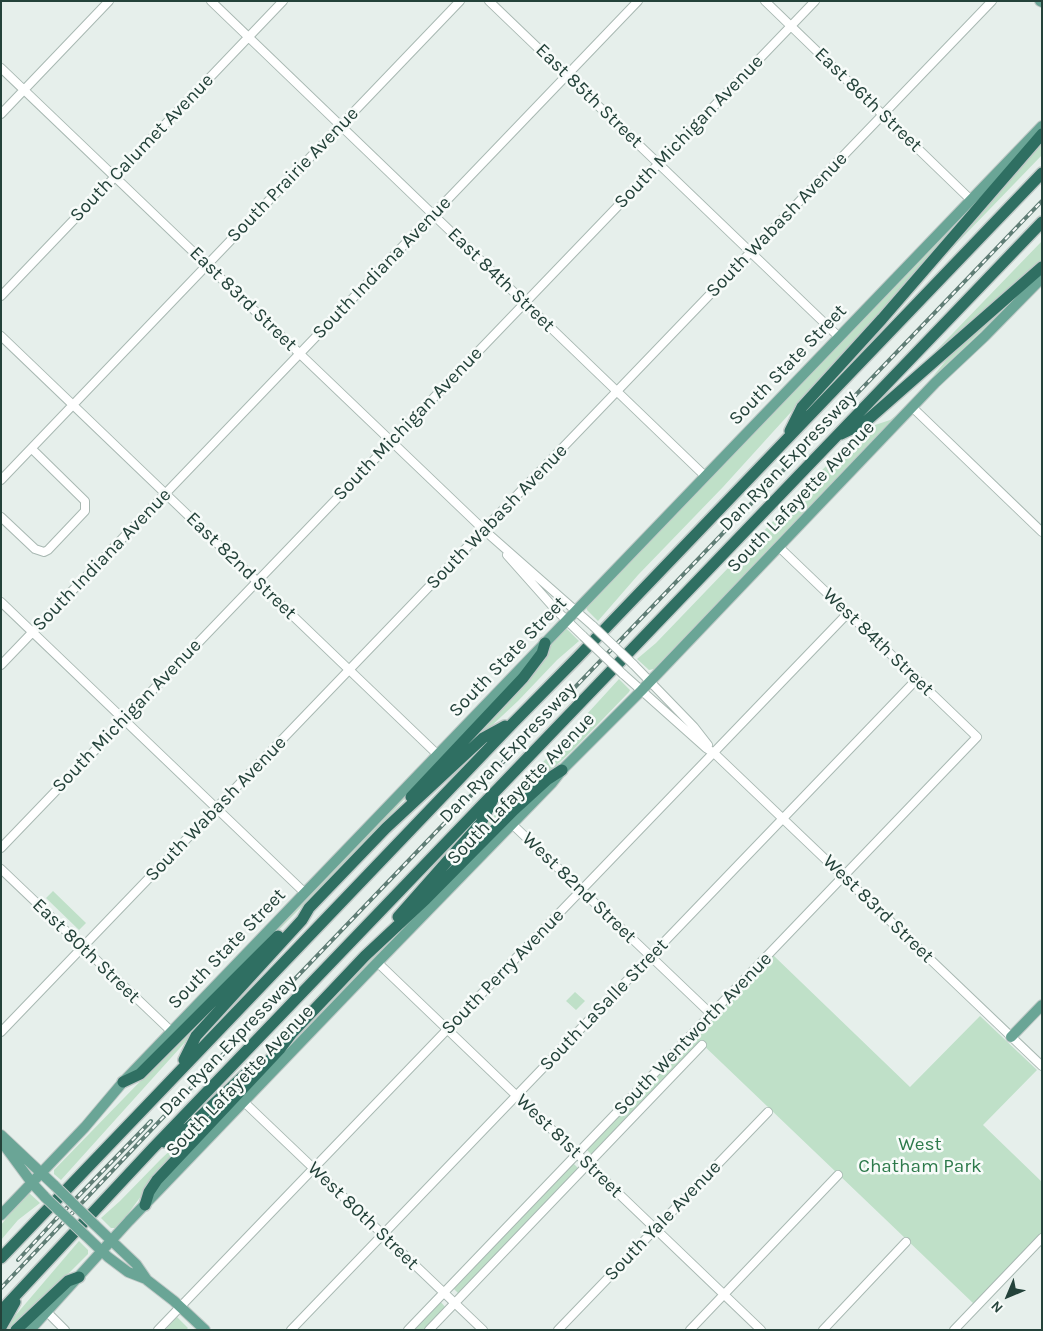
<!DOCTYPE html>
<html>
<head>
<meta charset="utf-8">
<style>
	body { margin:0 }
	#map { position:relative; width:1043px; height:1331px; overflow:hidden; background:#e6efeb; font-family:Karla,sans-serif }
	canvas { display:block }
	.frame { position:absolute; inset:0; border:2px solid #24423a; pointer-events:none }
	.north { position:absolute; left:983px; top:1271px; width:50px; height:50px; -webkit-text-stroke:4px #f7fbf9; paint-order:stroke; rotate:225deg; font-size:14px; font-weight:700; line-height:20px; text-align:center; color:#24423a }
	.north::after { content:''; display:block; margin:auto; width:18px; height:22px; background:#24423a; clip-path:polygon(50% 0,100% 100%,50% 72%,0 100%) }
</style>
</head>
<body>
<div id="map">
<canvas width="1043" height="1331"></canvas>
<div class="frame"></div>
<div class="north">N</div>
</div>
<script>
const context = document.querySelector('canvas').getContext('2d');
context.lineJoin = 'round';
function fill(path, color) { context.fillStyle = color; context.fill(path, 'evenodd'); }
const poly = rows => new Path2D(rows.map(r => 'M' + r).join(''));
function stroke(path, color, width, dash) { context.strokeStyle = color; context.lineWidth = width; context.lineCap = dash ? 'butt' : 'round'; context.setLineDash(dash || []); context.stroke(path); }
function drawText(font, color, halo, rows, align = 'center') {
  context.font = font + ' Karla,sans-serif'; context.lineWidth = 5; context.setLineDash([]); context.textBaseline = 'middle'; context.strokeStyle = halo; context.fillStyle = color; for (const [text, x, y, turn = 0] of rows) {
    context.save(); context.translate(x, y); context.rotate((+turn || 0) * Math.PI / 180); context.textAlign = isNaN(turn) ? turn : align; if (halo) context.strokeText(text, 0, 0); context.fillText(text, 0, 0); context.restore();
  }
}
fill(poly([
	[1042,139,1042,155,932,269],
	[990,186,860,336,723,487,638,575,598,621,587,610,586,607],
	[1042,241,1042,261,925,362],
	[1015,298,966,346,930,380,957,347],
	[899,413,654,669,649,670,637,659,656,643,853,438,866,428,890,420],
	[567,629,579,641,557,660,518,701,487,730,458,751,542,659,554,640,564,630],
	[619,679,630,690,629,692,574,749,501,817,417,900],
	[410,791,411,792,357,850,266,943,265,942],
	[53,891,86,923,79,930,46,898],
	[419,912,268,1069,267,1068,311,1020,363,966],
	[773,955,910,1087,980,1016,1037,1070,983,1125,1042,1182,1042,1233,974,1304,700,1042,592,1155,586,1149],
	[575,992,585,1001,576,1010,566,1001],
	[194,1026,197,1029,61,1180,54,1174,54,1170],
	[245,1080,155,1177,125,1218,115,1228,111,1228,101,1218,120,1201,161,1159],
	[573,1163,579,1169,459,1294,453,1288],
	[28,1192,40,1203,18,1220,1,1240,1,1225,18,1203],
	[79,1241,88,1250,88,1254,12,1330,3,1330],
	[440,1301,446,1308,425,1330,412,1330],
	[177,1317,188,1328,186,1330,165,1330]
]), '#bfe0c8');
const minor = poly([
	[211,1,705,476],
	[489,1,839,337],
	[765,1,971,200],
	[1,68,484,530,593,626],
	[1,114,109,1],
	[1,296,283,1],
	[1,336,438,755],
	[912,407,1042,532],
	[1,480,460,1],
	[1,517,35,549,44,552,48,550,85,511,85,501,32,449],
	[507,555,555,609,583,636],
	[1,602,305,893],
	[633,664,694,727,708,745],
	[1,665,638,1],
	[623,674,706,748,714,753,1042,1066],
	[512,824,711,1014],
	[1,848,815,1],
	[1,869,172,1032],
	[377,962,761,1330],
	[1,1032,992,1],
	[244,1102,483,1330],
	[47,1312,65,1330],
	[158,1330,848,613],
	[291,1330,917,679],
	[408,1330,977,737,779,547],
	[429,1330,702,1045],
	[558,1330,768,1112],
	[690,1330,838,1175],
	[823,1330,906,1242],
	[954,1330,1042,1238]
]);
const major = poly([
	[1040,1,1042,2],
	[1011,1037,1042,1005],
	[1,1135,55,1186],
	[1,1141,32,1183,45,1197],
	[1,1215,85,1127,123,1082,1042,126],
	[95,1225,136,1264,147,1280,174,1301,205,1330],
	[85,1235,108,1257,128,1272,146,1279],
	[30,1330,129,1221,371,969,552,783,562,770,641,691,935,383,984,337,1042,278]
]);
const highway = poly([
	[790,431,802,407,882,319,1042,134],
	[841,434,864,423,1042,267],
	[411,797,523,678,542,653,545,643],
	[398,917,481,823,493,799],
	[184,1060,196,1036,302,920,309,908,386,828,483,738,505,726],
	[123,1082,140,1074,278,936],
	[164,1142,188,1128,253,1067],
	[145,1205,149,1192,157,1180,280,1049,292,1033,365,956,426,899,514,810,548,779,562,770],
	[1,1258,513,723,577,658,1042,173],
	[1,1311,153,1148,1042,222],
	[1,1327,15,1302],
	[16,1330,68,1281,79,1277]
]);
stroke(minor, '#a8b8b2', 10);
stroke(major, '#c2cac8', 12);
stroke(highway, '#c2cac8', 14);
stroke(minor, '#fff', 8);
stroke(major, '#6aa596', 10);
stroke(highway, '#2f6f62', 11);
const rail = poly([
	[18,1260,55,1220,151,1121],
	[1,1288,265,1010,1042,201]
]);
stroke(rail, '#5f7d75', 4);
stroke(rail, '#f7fbf9', 2, [5.5]);
const minorBridge = poly([
	[593,626,633,664],
	[583,636,623,674]
]);
const majorBridge = poly([
	[55,1186,95,1225],
	[45,1197,85,1235]
]);
stroke(minorBridge, '#a8b8b2', 10, []);
stroke(majorBridge, '#c2cac8', 12, []);
stroke(minorBridge, '#fff', 8);
stroke(majorBridge, '#6aa596', 10);
drawText('19px', '#24423a', '#f7fbf9', [
	["East 85th Street",589,96,44],
	["East 86th Street",868,100,44],
	["South Michigan Avenue",689,132,-46],
	["South Calumet Avenue",142,148,-46],
	["South Prairie Avenue",293,175,-46],
	["South Wabash Avenue",777,225,-46],
	["South Indiana Avenue",382,268,-46],
	["East 84th Street",501,280,44],
	["East 83rd Street",243,299,44],
	["South State Street",788,365,-46],
	["South Michigan Avenue",408,424,-46],
	["Dan Ryan Expressway",788,461,-46],
	["South Lafayette Avenue",801,497,-46],
	["South Wabash Avenue",497,517,-46],
	["South Indiana Avenue",102,560,-46],
	["East 82nd Street",241,566,44],
	["West 84th Street",878,642,44],
	["South State Street",508,657,-46],
	["South Michigan Avenue",127,716,-46],
	["Dan Ryan Expressway",508,753,-46],
	["South Lafayette Avenue",521,789,-46],
	["South Wabash Avenue",216,809,-46],
	["West 82nd Street",579,888,44],
	["West 83rd Street",878,909,44],
	["South State Street",227,949,-46],
	["East 80th Street",86,951,44],
	["South Perry Avenue",503,972,-46],
	["South LaSalle Street",604,1005,-46],
	["South Wentworth Avenue",693,1034,-46],
	["Dan Ryan Expressway",228,1046,-46],
	["South Lafayette Avenue",240,1081,-46],
	["West 81st Street",569,1146,44],
	["West 80th Street",363,1216,44],
	["South Yale Avenue",663,1221,-46]
]);
drawText('19px', '#2d7a4b', '#f7fbf9', [
	["West",920,1145],
	["Chatham Park",920,1167]
]);
</script>
</body>
</html>
